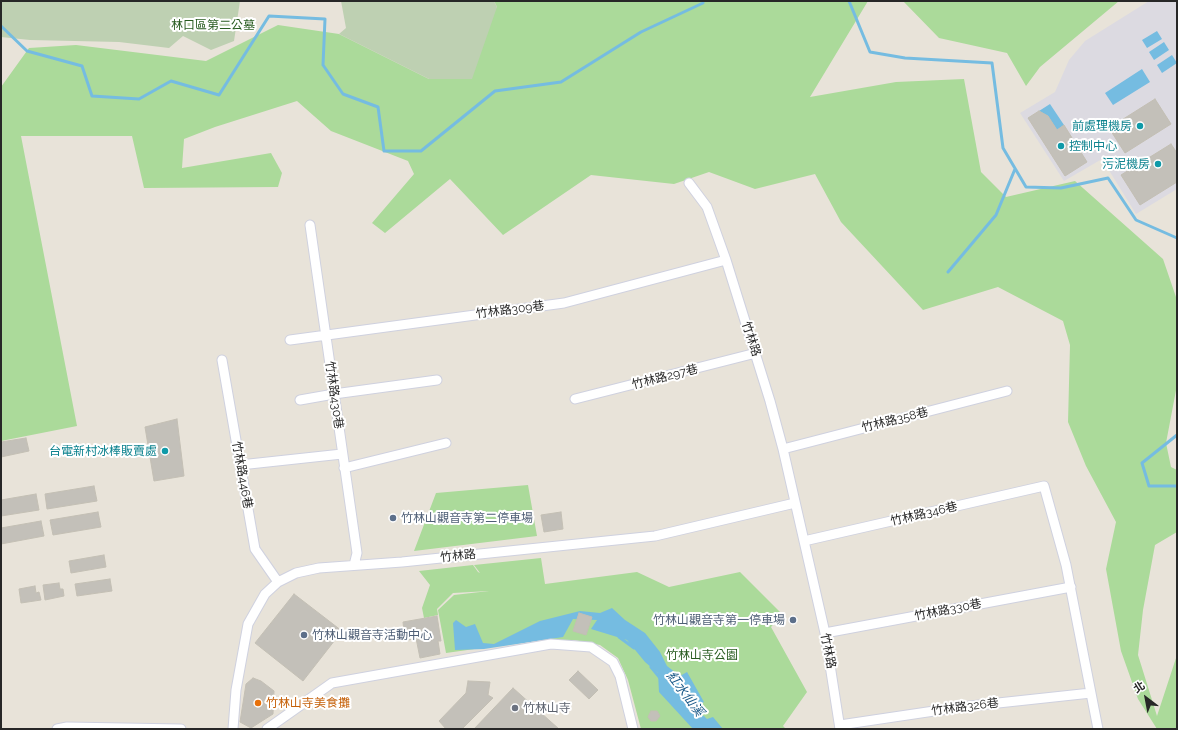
<!DOCTYPE html>
<html>
<head>
<meta charset="utf-8">
<style>
	body { margin:0 }
	#map { position:relative; width:1178px; height:730px; overflow:hidden; background:#e8e3d9; font-family:Raleway,"Noto Sans TC",sans-serif }
	canvas { display:block }
	.frame { position:absolute; inset:0; border:2px solid #272727; pointer-events:none }
	.north { position:absolute; left:1126px; top:678px; width:40px; height:40px; -webkit-text-stroke:3px #fff; paint-order:stroke; rotate:328deg; font-size:11px; font-weight:700; line-height:16px; text-align:center; color:#272727 }
	.north::after { content:''; display:block; margin:auto; width:14px; height:18px; background:#272727; clip-path:polygon(50% 0,100% 100%,50% 72%,0 100%) }
</style>
</head>
<body>
<div id="map">
<canvas width="1178" height="730"></canvas>
<div class="frame"></div>
<div class="north">北</div>
</div>
<script>
const context = document.querySelector('canvas').getContext('2d');
context.lineJoin = 'round';
function fill(path, color) { context.fillStyle = color; context.fill(path, 'evenodd'); }
const poly = rows => new Path2D(rows.map(r => 'M' + r).join(''));
function stroke(path, color, width, dash) { context.strokeStyle = color; context.lineWidth = width; context.lineCap = dash ? 'butt' : 'round'; context.setLineDash(dash || []); context.stroke(path); }
function drawText(font, color, halo, rows, align = 'center') {
  context.font = font + ' Raleway,"Noto Sans TC",sans-serif'; context.lineWidth = 4; context.setLineDash([]); context.textBaseline = 'middle'; context.strokeStyle = halo; context.fillStyle = color; for (const [text, x, y, turn = 0] of rows) {
    context.save(); context.translate(x, y); context.rotate((+turn || 0) * Math.PI / 180); context.textAlign = isNaN(turn) ? turn : align; if (halo) context.strokeText(text, 0, 0); context.fillText(text, 0, 0); context.restore();
  }
}
fill(poly([
	[1149,1,1177,1,1177,189,1136,214,1102,159,1064,181,1020,113,1055,92,1069,60,1085,41]
]), '#dcdae1');
fill(poly([
	[494,1,868,1,810,97,896,82,964,79,981,172,1006,197,1075,181,1163,259,1177,300,1177,385,1166,443,1171,467,1177,470,1177,532,1155,545,1143,610,1138,655,1157,716,1177,655,1177,729,1157,729,1138,699,1121,651,1106,569,1116,522,1086,466,1068,422,1070,345,1063,321,998,287,923,310,841,222,815,174,755,189,709,172,674,184,591,175,503,235,450,179,385,233,372,223,414,174,408,161,331,131,297,101,215,127,184,139,182,168,271,153,282,173,278,187,144,188,132,136,21,136,77,426,1,441,1,87,29,48,76,45,206,61,278,25,339,34,429,79,497,7],
	[903,1,1119,1,1040,67,1026,86,1007,53,939,38],
	[528,485,537,536,414,551,436,493],
	[541,558,545,584,637,572,669,587,740,572,782,614,771,627,807,692,783,726,786,729,641,729,628,680,618,658,600,645,574,640,539,640,446,653,438,610,454,595,489,591,453,593,437,609,438,615,424,618,422,608,430,585,419,571,473,565,478,572,480,573,474,565]
]), '#abda9a');
fill(poly([
	[1,1,240,1,234,41,211,50,183,36,169,48,119,42,30,40,1,37],
	[341,1,494,1,497,7,472,79,429,79,339,34,346,28]
]), '#bed0b2');
fill(poly([
	[1157,31,1162,39,1147,48,1142,40],
	[1164,42,1169,50,1154,60,1149,52],
	[1172,55,1177,63,1162,73,1157,65],
	[1142,69,1150,82,1113,105,1105,93],
	[1050,104,1064,125,1057,130,1048,116,1039,111],
	[612,608,625,620,645,633,660,652,667,666,680,676,687,672,704,702,699,705,694,698,691,700,691,704,699,715,704,716,707,719,713,717,723,729,693,729,659,692,658,673,645,662,627,640,591,629,597,620,573,619,563,637,484,649,455,650,453,623,456,620,466,627,475,624,483,643,494,644,540,621,580,611,600,613]
]), '#75bce1');
stroke(poly([
	[849,1,870,52,905,58,992,63,1003,148,1026,187,1061,188,1108,178,1136,220,1177,238],
	[1,26,27,51,82,66,92,96,139,99,171,81,219,95,269,16,325,19,323,65,343,94,378,107,384,151,421,151,495,91,561,82,641,32,703,3,703,1],
	[948,272,996,215,1015,169],
	[1177,435,1142,463,1149,486,1177,486],
	[619,637,634,648],
	[651,667,660,678]
]), '#75bce1', 3);
const building = poly([
	[1155,99,1171,124,1125,153,1109,128,1155,99],
	[1039,111,1048,116,1057,130,1064,125,1087,162,1065,176,1028,118,1039,111],
	[1171,144,1177,153,1177,182,1140,205,1121,175,1171,144],
	[177,419,184,476,154,481,145,427,177,419],
	[26,438,29,451,1,457,1,442,26,438],
	[94,486,97,501,47,509,45,494,94,486],
	[36,494,39,510,1,516,1,500,36,494],
	[98,512,101,527,53,535,50,520,98,512],
	[561,512,563,529,544,532,541,515,561,512],
	[41,521,44,536,1,544,1,528,41,521],
	[104,555,106,567,71,573,69,561,104,555],
	[110,579,112,591,77,596,75,584,110,579],
	[59,583,60,589,63,589,64,596,45,600,43,585,59,583],
	[35,586,36,593,39,592,41,600,21,603,19,589,35,586],
	[294,594,342,631,303,681,255,643,294,594],
	[579,613,592,617,586,635,573,631,579,613],
	[437,616,441,641,438,641,440,654,420,658,416,638,405,641,403,622,437,616],
	[578,671,598,690,589,699,569,680,578,671],
	[253,678,261,681,274,691,273,714,251,728,240,722,246,684,253,678],
	[468,681,490,682,488,695,493,698,462,729,446,729,439,721,466,693,468,681],
	[513,688,559,729,474,729,513,688],
	[651,711,657,711,660,716,656,721,651,721,648,717,651,711]
]);
fill(building, '#c3c0b9');
stroke(building, '#c3bfb4', 1);
const street = poly([
	[689,183,707,207,726,260,770,401,783,449,825,633,840,729],
	[310,225,357,553,354,565],
	[290,340,564,303,726,260],
	[222,360,255,549,278,582],
	[575,399,756,353],
	[300,400,334,394,437,380],
	[783,449,1007,391],
	[240,465,342,454],
	[344,468,446,443],
	[804,541,1044,486,1066,565,1098,729],
	[825,633,1071,587],
	[840,725,961,707,1091,693],
	[57,729,67,727,181,729],
	[233,729,236,690,248,624,265,594,278,582,296,573,319,568,402,562,655,536,795,503],
	[267,729,332,683,551,644,591,647,613,662,620,676,633,729]
]);
stroke(street, '#cfd1df', 11);
stroke(street, '#fff', 9);
for (const [x, y, r, color] of [
	[1140,126,4,"#0f9aa8"],
	[1061,146,4,"#0f9aa8"],
	[1158,164,4,"#0f9aa8"],
	[165,451,4,"#0f9aa8"],
	[393,518,4,"#5c6f8a"],
	[793,620,4,"#5c6f8a"],
	[304,635,4,"#5c6f8a"],
	[258,703,4,"#e8710a"],
	[515,708,4,"#6b7280"]
]) { const dot = new Path2D(); dot.arc(x, y, r, 0, 2 * Math.PI); context.fillStyle = color; context.fill(dot); stroke(dot, '#fff', 1.5); }
drawText('12px', '#275b1f', '#fff', [
	["林口區第二公墓",213,25],
	["竹林山寺公園",702,655]
]);
drawText('12px', '#0d838f', '#fff', [
	["前處理機房",1132,126],
	["控制中心",1069,146,"left"],
	["污泥機房",1150,164],
	["台電新村冰棒販賣處",157,451]
], 'right');
drawText('12px', '#272727', '#fff', [
	["竹林路309巷",510,310,-7],
	["竹林路",751,339,72],
	["竹林路297巷",665,377,-14],
	["竹林路430巷",334,395,82],
	["竹林路358巷",895,420,-14],
	["竹林路446巷",242,475,80],
	["竹林路346巷",924,514,-13],
	["竹林路",458,556,-6],
	["竹林路330巷",948,610,-11],
	["竹林路",828,651,79],
	["竹林路326巷",965,707,-7]
]);
drawText('12px', '#4e5e75', '#fff', [
	["竹林山觀音寺第二停車場",401,518],
	["竹林山觀音寺第一停車場",785,620,"right"],
	["竹林山觀音寺活動中心",312,635]
], 'left');
drawText('12px', '#c56008', '#fff', [
	["竹林山寺美食攤",266,703]
], 'left');
drawText('12px', '#5b616d', '#fff', [
	["竹林山寺",523,708]
], 'left');
drawText('italic 13px', '#195988', '#fff', [
	["紅水仙溪",685,694,53]
]);
</script>
</body>
</html>
